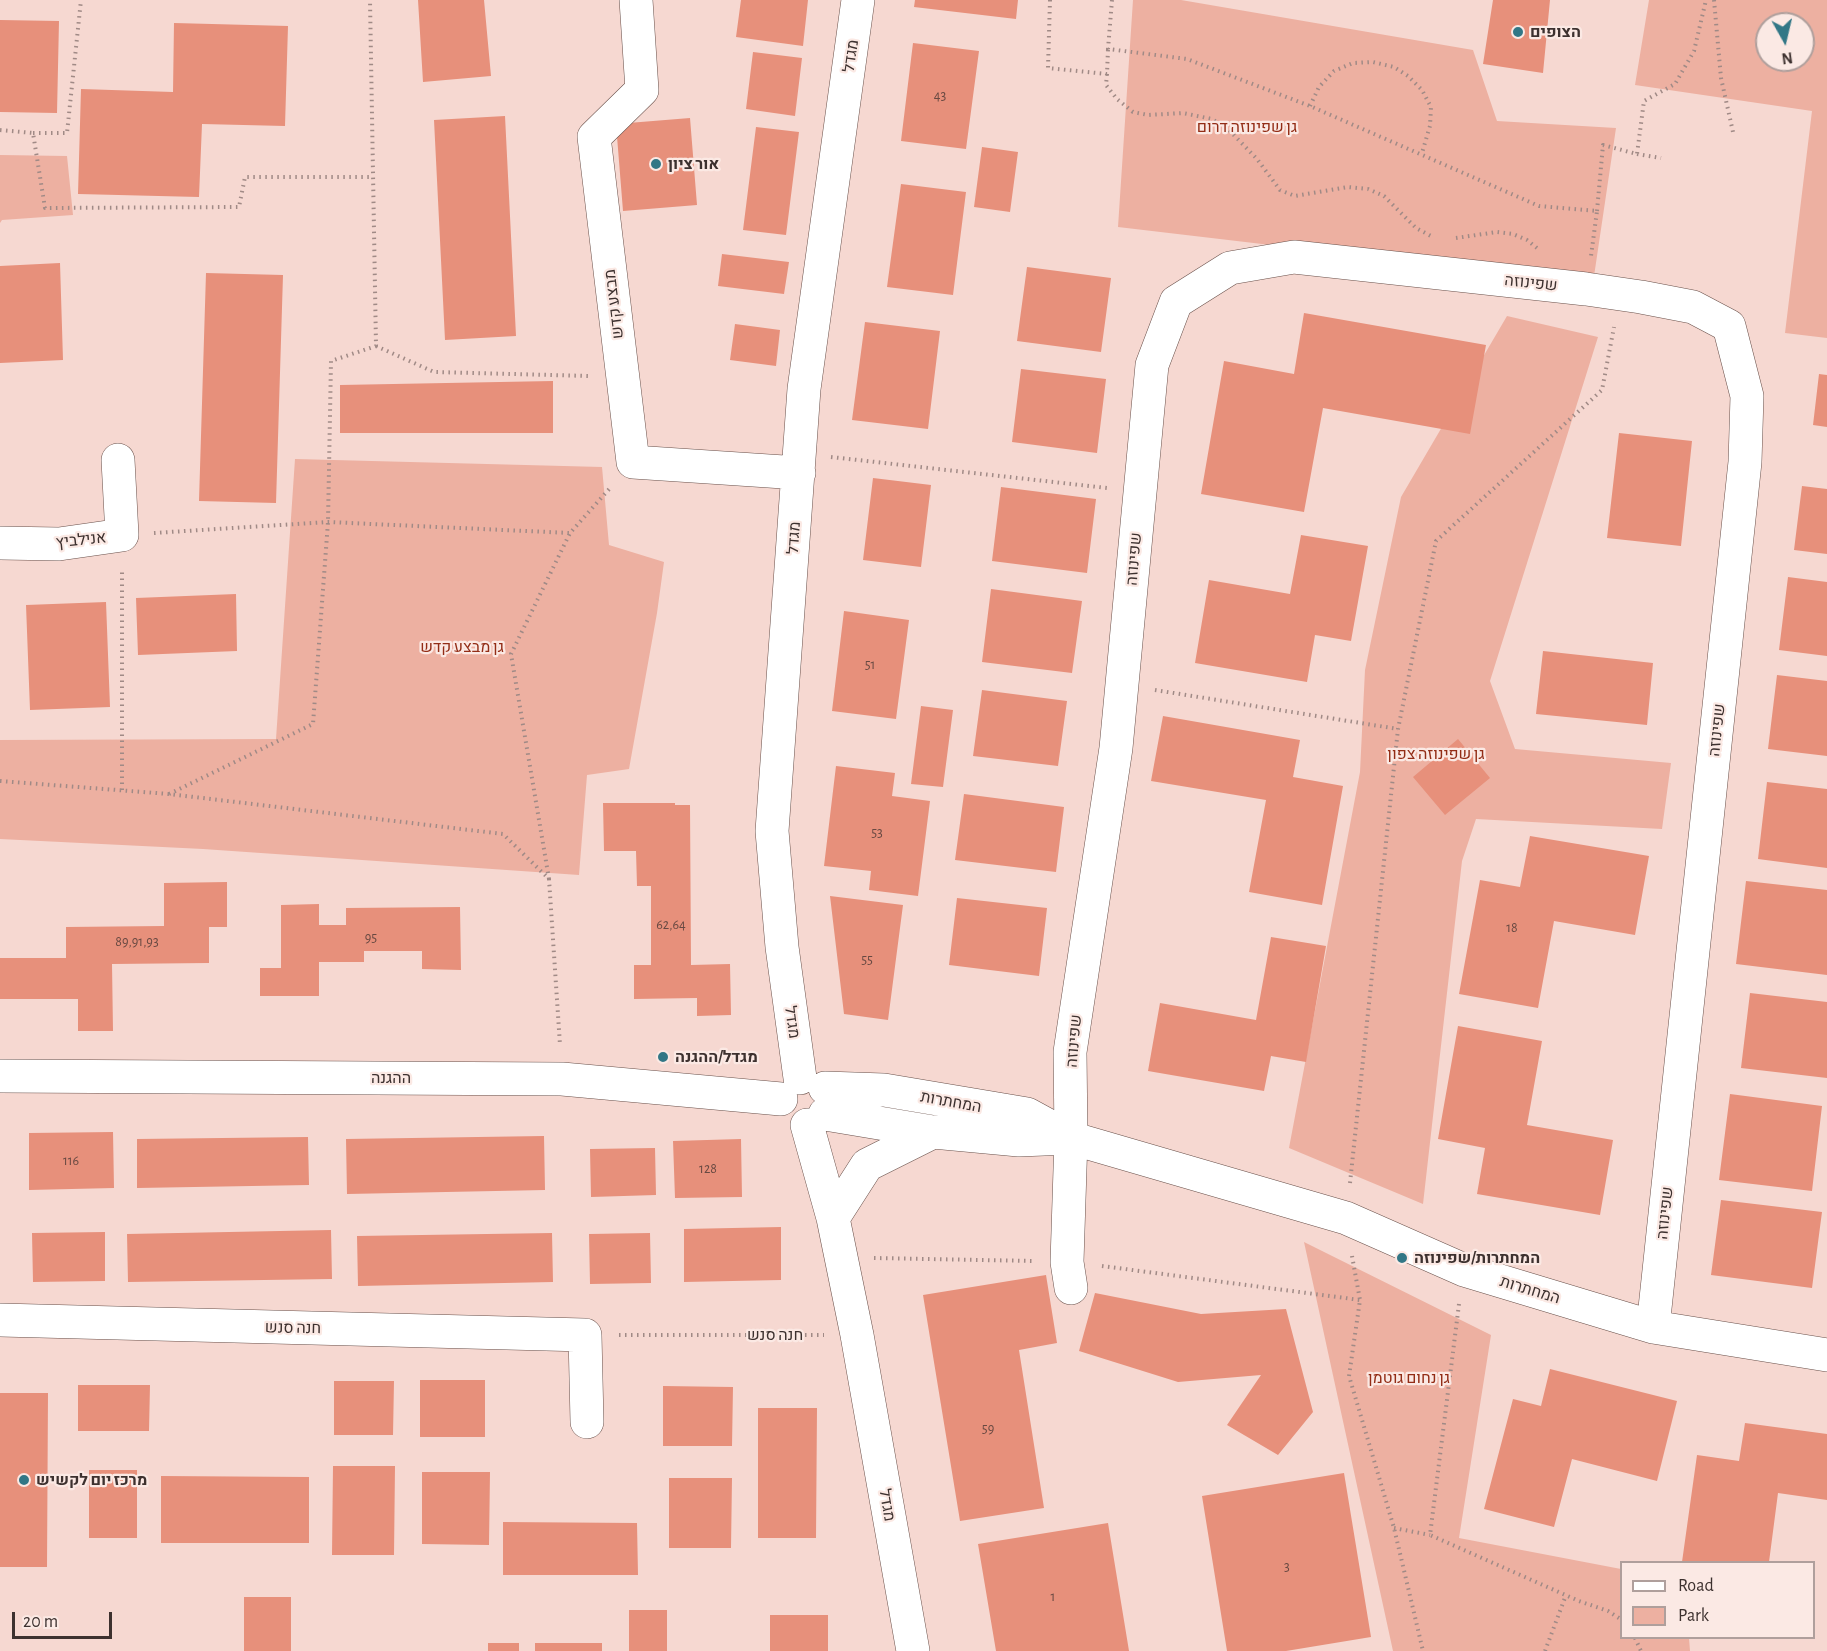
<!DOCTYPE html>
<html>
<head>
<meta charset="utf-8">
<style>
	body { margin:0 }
	#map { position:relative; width:1827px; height:1651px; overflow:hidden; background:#f6d8d1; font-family:"Alegreya Sans",sans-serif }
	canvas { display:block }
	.legend { position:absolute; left:1620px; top:1561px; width:195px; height:78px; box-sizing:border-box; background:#fbe9e4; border:2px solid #af9f9c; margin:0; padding:8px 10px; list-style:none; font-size:18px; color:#3d312f }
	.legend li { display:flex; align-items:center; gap:12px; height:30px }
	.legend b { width:30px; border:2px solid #af9f9c }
	.north { position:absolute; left:1755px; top:12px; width:60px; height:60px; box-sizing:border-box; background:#fbe9e4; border:2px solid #af9f9c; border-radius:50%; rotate:172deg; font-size:16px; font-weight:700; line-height:24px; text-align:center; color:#3d312f }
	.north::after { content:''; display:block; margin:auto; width:21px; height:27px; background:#327786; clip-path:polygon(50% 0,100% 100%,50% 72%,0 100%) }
	.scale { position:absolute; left:12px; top:1612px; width:100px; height:27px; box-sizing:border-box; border:3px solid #3d312f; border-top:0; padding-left:8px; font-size:18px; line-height:21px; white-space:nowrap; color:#3d312f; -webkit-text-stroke:4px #fbe9e4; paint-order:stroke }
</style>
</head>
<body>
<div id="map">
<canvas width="1827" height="1651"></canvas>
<ul class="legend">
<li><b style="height:8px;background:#fff"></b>Road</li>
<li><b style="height:16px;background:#edb0a1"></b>Park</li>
</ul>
<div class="north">N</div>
<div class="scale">20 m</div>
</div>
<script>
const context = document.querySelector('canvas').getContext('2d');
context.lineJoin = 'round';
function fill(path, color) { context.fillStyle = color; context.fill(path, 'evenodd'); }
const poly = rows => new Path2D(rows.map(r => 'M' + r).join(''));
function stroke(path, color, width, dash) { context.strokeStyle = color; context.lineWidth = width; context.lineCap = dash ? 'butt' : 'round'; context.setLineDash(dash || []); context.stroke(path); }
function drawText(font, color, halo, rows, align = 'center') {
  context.font = font + ' "Alegreya Sans",Heebo,sans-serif'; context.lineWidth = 4.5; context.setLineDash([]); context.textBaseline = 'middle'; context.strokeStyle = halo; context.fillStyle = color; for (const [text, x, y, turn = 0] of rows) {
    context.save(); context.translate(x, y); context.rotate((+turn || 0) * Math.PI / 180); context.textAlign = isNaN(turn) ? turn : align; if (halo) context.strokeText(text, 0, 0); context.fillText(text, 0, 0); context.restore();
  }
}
fill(poly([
	[1133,0,1181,0,1473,50,1497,121,1616,128,1593,283,1118,227],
	[1649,0,1827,0,1827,338,1785,333,1812,111,1635,85],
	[1767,24,1803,24,1803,60,1767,60],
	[0,155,67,156,73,215,2,220,0,223],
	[1507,316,1598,337,1490,681,1515,749,1671,763,1662,829,1476,819,1462,861,1423,1204,1289,1148,1360,772,1365,670,1401,497],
	[295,459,602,467,609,545,664,562,657,613,629,769,587,775,579,875,203,849,0,839,0,740,276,739],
	[1304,1242,1491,1335,1459,1538,1621,1569,1622,1638,1689,1638,1690,1651,1393,1651]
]), '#edb0a1');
fill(poly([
	[418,0,484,0,491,76,423,82],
	[741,0,808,0,803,46,736,37],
	[915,0,1018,0,1016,19,914,7],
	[1493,0,1550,0,1543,73,1483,64],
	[0,20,59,21,57,113,0,112],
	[174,23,288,26,285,126,202,124,199,197,78,194,81,89,173,92],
	[913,43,979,51,966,149,901,141],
	[753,52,802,58,795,116,746,109],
	[505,116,516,336,445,340,434,120],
	[690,118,697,205,623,211,616,124],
	[756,127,799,132,786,235,743,230],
	[982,147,1018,152,1010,212,974,207],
	[901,184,966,192,953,295,887,287],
	[722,254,789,262,784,294,718,286],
	[60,263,63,360,0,363,0,266],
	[1027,267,1111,278,1101,352,1017,341],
	[206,273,283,275,276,503,199,501],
	[1304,313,1486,345,1470,434,1323,408,1304,512,1201,494,1224,361,1294,374],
	[865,322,940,331,928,429,852,420],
	[735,324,780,330,776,366,730,360],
	[1021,369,1106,379,1097,453,1012,442],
	[1819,374,1827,375,1827,427,1813,425],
	[553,381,553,433,340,433,340,385],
	[1619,433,1692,441,1681,546,1607,538],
	[873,478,931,485,921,567,863,560],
	[1802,486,1827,489,1827,554,1794,550],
	[1001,487,1096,499,1087,573,992,561],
	[1301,535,1368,546,1351,641,1315,635,1307,682,1195,663,1209,580,1290,594],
	[1788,577,1827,582,1827,656,1779,650],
	[991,589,1082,601,1072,673,982,662],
	[236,594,237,651,138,655,136,598],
	[106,602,110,707,30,710,26,605],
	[844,611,909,620,896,719,832,711],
	[1543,651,1653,663,1647,725,1536,714],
	[1777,675,1827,681,1827,756,1768,749],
	[982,690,1067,701,1058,766,973,756],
	[921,706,953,710,943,787,911,784],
	[1163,716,1300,740,1293,777,1343,786,1322,905,1249,892,1266,800,1151,781],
	[1458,739,1490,778,1445,815,1413,777],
	[836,766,895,773,892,796,930,801,918,896,869,890,871,871,824,866],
	[1767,782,1827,789,1827,868,1758,859],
	[964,794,1064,807,1056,872,955,860],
	[603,803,675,803,675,805,690,805,691,965,730,964,731,1015,697,1016,697,998,634,999,634,965,651,965,651,886,637,886,636,851,604,851],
	[1530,836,1649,856,1635,935,1554,921,1538,1008,1459,994,1480,880,1520,887],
	[1746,881,1827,890,1827,975,1736,964],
	[227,882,227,927,209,927,209,963,112,964,113,1031,78,1031,78,999,0,999,0,958,66,958,66,927,164,926,164,883],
	[830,896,903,905,888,1020,844,1014],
	[957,898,1047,908,1039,976,949,965],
	[319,904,319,925,346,925,346,908,460,907,461,970,422,969,422,951,364,951,364,962,319,962,319,996,260,996,260,968,281,968,281,905],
	[1271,937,1326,946,1306,1062,1271,1056,1264,1091,1148,1071,1160,1003,1256,1020],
	[1750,993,1827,1002,1827,1078,1741,1068],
	[1458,1026,1542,1041,1527,1125,1613,1140,1600,1215,1477,1194,1485,1148,1438,1139],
	[1730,1094,1822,1106,1812,1191,1719,1180],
	[113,1132,114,1188,29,1190,29,1133],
	[544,1136,545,1190,347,1194,346,1139],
	[308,1137,309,1185,137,1188,137,1139],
	[741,1139,742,1197,675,1198,673,1141],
	[655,1148,656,1195,591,1197,590,1149],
	[1721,1200,1822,1212,1812,1288,1711,1275],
	[781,1227,781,1280,684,1282,684,1229],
	[331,1230,332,1279,128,1282,127,1234],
	[105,1232,105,1281,33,1282,32,1233],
	[552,1233,553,1282,358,1286,357,1236],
	[650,1233,651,1283,590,1284,589,1234],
	[1046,1275,1057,1343,1019,1350,1044,1508,960,1521,923,1295],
	[1095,1293,1201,1314,1286,1309,1313,1412,1278,1455,1227,1425,1261,1375,1178,1382,1079,1351],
	[1550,1369,1677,1401,1657,1481,1572,1459,1554,1527,1484,1509,1513,1399,1541,1406],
	[420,1380,485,1380,485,1437,420,1437],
	[334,1381,394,1381,393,1435,334,1435],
	[78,1385,150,1385,149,1431,78,1431],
	[663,1386,733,1387,732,1446,663,1446],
	[0,1393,48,1393,47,1567,0,1567],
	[758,1408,817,1408,816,1538,758,1538],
	[1745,1423,1827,1434,1827,1500,1778,1493,1769,1562,1682,1562,1697,1455,1739,1461],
	[333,1466,395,1466,394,1555,332,1555],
	[89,1470,137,1470,137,1538,89,1538],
	[422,1472,490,1472,489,1545,422,1544],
	[1344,1473,1371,1637,1286,1651,1227,1651,1202,1496],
	[161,1476,309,1477,309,1543,161,1543],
	[669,1478,732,1478,731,1548,669,1548],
	[503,1522,637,1523,638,1575,503,1575],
	[1108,1523,1129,1651,996,1651,978,1544],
	[244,1597,291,1597,291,1651,244,1651],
	[629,1610,667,1610,667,1651,629,1651],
	[770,1615,828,1615,828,1651,770,1651],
	[488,1643,519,1643,519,1651,488,1651],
	[535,1643,602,1643,602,1651,535,1651]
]), '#e7907b');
const minor = poly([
	[636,0,642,90,594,137,633,462,799,473],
	[0,543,59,544,122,535,118,460],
	[0,1076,562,1079,781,1099],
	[800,1078,782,947,772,831,804,389,858,0],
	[825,1088,884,1090,1027,1114,1071,1138,1346,1218,1464,1270,1653,1327,1827,1355],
	[825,1114,933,1132,1019,1140,1069,1138],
	[807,1125,833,1218,857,1335,913,1651],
	[833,1218,867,1165,933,1132],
	[1071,1288,1067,1262,1071,1138,1070,1052,1116,748,1152,365,1176,302,1230,268,1294,257,1586,289,1641,297,1693,307,1729,326,1747,396,1745,462,1653,1327],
	[0,1320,585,1335,587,1422]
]);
stroke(minor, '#69504a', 34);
stroke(poly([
	[1050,0,1048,68,1107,74,1108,49],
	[1112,0,1108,49,1187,59,1310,106,1539,206,1597,211,1591,256],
	[1714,0,1721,78,1733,132],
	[1107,74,1106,85,1117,99,1133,112,1148,115,1183,113,1212,119,1229,130,1257,159,1280,190,1295,196,1348,187,1368,189,1384,196,1416,228,1431,236],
	[1310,106,1319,87,1334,71,1353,63,1373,62,1394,67,1408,76,1422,90,1431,107,1430,126,1422,153],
	[0,130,33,133,45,208,239,207,245,177,373,177],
	[33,133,67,133,81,0],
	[1637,154,1661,158],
	[1597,211,1603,145,1637,154,1644,101,1675,84,1694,51,1706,0],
	[1456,238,1497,232,1513,234,1527,240,1537,248],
	[376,346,434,372,590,376],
	[831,457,1107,488],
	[154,533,328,522,570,533],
	[1155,690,1398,729],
	[0,781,169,794,503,834,549,879,560,1045],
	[122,790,122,568],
	[169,794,313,724,328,522,331,361,376,346,370,0],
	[549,879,511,654,570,533,611,487],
	[1350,1183,1398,729,1436,541,1602,390,1614,327],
	[1352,1256,1360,1300,1349,1376,1394,1528,1423,1651],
	[874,1258,1034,1261],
	[1102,1266,1360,1300],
	[1459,1304,1430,1535,1579,1601,1608,1611,1622,1620],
	[619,1335,824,1335],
	[1394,1528,1430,1535],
	[1635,1638,1641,1651],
	[1545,1651,1566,1595]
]), '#a08a86', 4, [1.5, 4.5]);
stroke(minor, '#fff', 33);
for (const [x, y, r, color] of [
	[1518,32,6,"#327786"],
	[656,164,6,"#327786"],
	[663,1057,6,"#327786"],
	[1402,1258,6,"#327786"],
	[24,1480,6,"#327786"]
]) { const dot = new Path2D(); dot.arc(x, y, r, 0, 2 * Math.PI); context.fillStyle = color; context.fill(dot); stroke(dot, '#fbe9e4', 2); }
drawText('14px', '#684942', null, [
	["43",940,96],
	["51",870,665],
	["53",877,833],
	["62,64",671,925],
	["18",1512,928],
	["95",371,938],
	["89,91,93",137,942],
	["55",867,960],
	["116",71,1161],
	["128",708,1169],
	["59",988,1429],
	["3",1287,1567],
	["1",1053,1597]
]);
drawText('bold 16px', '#3d312f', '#fbe9e4', [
	["הצופים",1530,32],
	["אור ציון",668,164],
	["מגדל/ההגנה",675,1057],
	["המחתרות/שפינוזה",1414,1258],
	["מרכז יום לקשיש",36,1480]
], 'left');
drawText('16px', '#3d312f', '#fbe9e4', [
	["מגדל",851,56,-82],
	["שפינוזה",1531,283,6],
	["מבצע קדש",614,304,-97],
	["מגדל",794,538,-86],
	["אנילביץ",81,540,-6],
	["שפינוזה",1134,559,-85],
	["שפינוזה",1717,730,-84],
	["מגדל",792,1022,82],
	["שפינוזה",1074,1041,-85],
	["ההגנה",391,1078],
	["המחתרות",951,1102,10],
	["שפינוזה",1665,1213,-84],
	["המחתרות",1530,1290,17],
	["חנה סנש",293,1328,1],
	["חנה סנש",775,1335],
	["מגדל",887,1505,80]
]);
drawText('16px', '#932d16', '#fbe9e4', [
	["גן שפינוזה דרום",1247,127],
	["גן מבצע קדש",462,647],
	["גן שפינוזה צפון",1436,754],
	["גן נחום גוטמן",1409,1378]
]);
</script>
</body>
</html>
